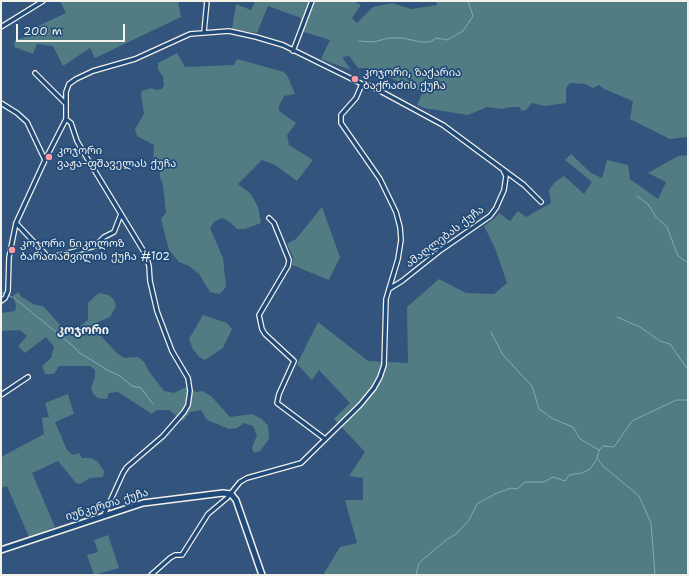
<!DOCTYPE html>
<html>
<head>
<meta charset="utf-8">
<style>
	body { margin:0 }
	#map { position:relative; width:689px; height:576px; overflow:hidden; background:#33547d; font-family:"Shantell Sans",sans-serif }
	canvas { display:block }
	.frame { position:absolute; inset:0; border:2px solid #f4f1e8; pointer-events:none }
	.scale { position:absolute; left:16px; top:24px; width:109px; height:18px; box-sizing:border-box; border:2px solid #f4f1e8; border-top:0; padding-left:5px; font-size:12px; line-height:14px; white-space:nowrap; color:#f4f1e8; -webkit-text-stroke:3px #1f4a7a; paint-order:stroke }
</style>
</head>
<body>
<div id="map">
<canvas width="689" height="576"></canvas>
<div class="frame"></div>
<div class="scale">200 m</div>
</div>
<script>
const context = document.querySelector('canvas').getContext('2d');
context.lineJoin = 'round';
function fill(path, color) { context.fillStyle = color; context.fill(path, 'evenodd'); }
const poly = rows => new Path2D(rows.map(r => 'M' + r).join(''));
function stroke(path, color, width, dash) { context.strokeStyle = color; context.lineWidth = width; context.lineCap = dash ? 'butt' : 'round'; context.setLineDash(dash || []); context.stroke(path); }
function drawText(font, color, halo, rows, align = 'center') {
  context.font = font + ' "Shantell Sans","Noto Sans Georgian",sans-serif'; context.lineWidth = 3.5; context.setLineDash([]); context.textBaseline = 'middle'; context.strokeStyle = halo; context.fillStyle = color; for (const [text, x, y, turn = 0] of rows) {
    context.save(); context.translate(x, y); context.rotate((+turn || 0) * Math.PI / 180); context.textAlign = isNaN(turn) ? turn : align; if (halo) context.strokeText(text, 0, 0); context.fillText(text, 0, 0); context.restore();
  }
}
fill(poly([
	[60,1,178,1,181,17,95,58,90,48,63,66,53,46,37,44,33,54,14,47,15,40,34,35,36,27,66,13],
	[255,1,353,1,361,5,352,18,357,23,373,7,392,3,411,9,437,5,436,1,688,1,688,137,670,139,630,119,633,101,604,89,599,85,593,88,585,84,570,83,566,88,566,103,545,106,532,103,526,110,522,111,519,107,510,107,502,109,487,107,468,115,424,108,417,105,423,92,367,68,358,68,349,56,342,57,351,70,321,59,330,40,298,30,301,18,268,6,257,33,232,29,236,4,251,10],
	[177,53,185,67,234,65,237,59,284,72,288,77,295,94,284,96,279,106,279,111,296,123,287,135,289,145,313,160,297,181,275,165,262,160,238,184,251,194,258,207,261,223,245,229,237,229,230,222,222,218,214,222,210,228,223,258,226,287,220,294,210,292,199,274,189,266,179,262,169,250,161,219,166,213,163,185,160,177,160,170,153,161,154,145,137,136,135,129,144,114,141,94,142,91,151,88,156,90,162,89,164,85,163,77,158,69,158,63],
	[571,154,591,173,602,178,607,160,628,165,630,179,658,199,666,182,648,173,678,156,688,155,688,575,323,575,340,547,357,543,345,500,363,500,363,478,349,476,365,452,334,419,350,403,319,370,312,380,297,364,318,322,368,361,408,363,407,307,439,279,466,293,494,294,507,283,495,248,484,226,494,219,499,213,510,221,518,211,526,217,551,203,549,190,555,182,564,176,584,194,592,182,565,160],
	[322,207,340,257,329,280,292,265,293,257,287,244,296,239],
	[18,292,22,297,35,305,43,306,61,326,70,330,78,328,88,320,88,303,95,296,99,293,109,295,114,300,116,306,110,317,98,322,100,335,117,353,124,358,138,357,144,362,150,373,164,391,174,393,186,387,196,392,202,391,211,396,230,417,252,414,262,419,268,426,269,439,260,451,254,453,252,448,257,435,253,426,244,423,237,428,229,429,207,420,201,410,190,412,183,421,169,410,157,410,152,414,118,392,109,393,107,399,98,398,93,394,91,387,95,378,95,370,90,366,59,366,54,374,45,374,42,366,51,358,54,347,46,337,25,353,18,346,27,336,20,330,1,331,1,313,15,311,16,305,13,296],
	[203,315,227,323,232,329,223,348,205,360,199,357,193,349,189,339],
	[68,394,74,414,55,422,67,450,73,455,79,453,82,458,91,458,98,462,104,471,103,477,90,478,80,484,76,483,58,461,32,473,55,527,29,537,7,486,1,488,1,457,44,434,42,418,49,417,45,403],
	[108,535,119,568,94,575,87,555,98,552,94,540]
]), '#527c84');
stroke(poly([
	[359,41,373,42,389,38,402,38,421,42,430,42,436,38,447,40,463,31,473,16,468,1],
	[637,196,648,204,656,217,667,227,678,256,688,263],
	[1,292,14,298,72,345,80,353,109,371,120,376,132,386,141,388,153,404],
	[617,317,640,327,660,341,670,344,688,370],
	[491,332,503,355,532,386,539,409,553,419,573,427,580,439,599,450],
	[416,575,419,563,446,540,456,534,469,520,477,504,495,494,511,488,517,489,525,482,544,482,553,477,565,481,569,475,582,473,590,469,597,459],
	[655,575,651,523,639,496,603,466,597,458,599,450,603,446,614,447,632,421,676,400,688,400]
]), '#87a7ba', 1);
const minor = poly([
	[1,27,43,1],
	[204,32,207,1],
	[293,51,312,1],
	[35,73,66,104],
	[1,103,17,113,27,122,45,160],
	[66,119,71,123,77,141,90,163,146,255,149,266,150,281,157,311,172,351,188,378,190,391,188,405,184,412,163,436,127,467,123,473,104,515],
	[269,218,274,223,289,260,288,266,259,315,262,329,265,334,294,361,279,394,277,403,325,439],
	[16,223,49,258,95,246,104,237,114,232,121,214],
	[389,289,402,281,441,250,490,216,496,208,504,190,506,176,503,170],
	[1,301,5,298,8,291,9,257,16,223,45,160,66,119,66,92,69,84,76,79,93,71,135,59,190,34,229,31,256,37,283,45,362,84,371,86,443,125,524,185,541,202],
	[1,395,28,377],
	[151,575,170,558,175,555,182,555,208,514,227,498,240,482,247,478,301,463,360,405,374,388,380,377,384,365,386,299,398,259,401,240,400,227,396,212,380,179,341,123,341,115,356,98,362,84]
]);
const secondary = poly([
	[1,550,143,503,223,493,231,494,236,500,262,575]
]);
stroke(minor, '#f4f1e8', 6);
stroke(secondary, '#f4f1e8', 8);
stroke(minor, '#1f4a7a', 3.5);
stroke(secondary, '#1f4a7a', 5);
for (const [x, y, r, color] of [
	[355,79,4,"#ff9aa2"],
	[49,157,4,"#ff9aa2"],
	[12,250,4,"#ff9aa2"]
]) { const dot = new Path2D(); dot.arc(x, y, r, 0, 2 * Math.PI); context.fillStyle = color; context.fill(dot); stroke(dot, '#1f4a7a', 1.5); }
drawText('11px', '#f4f1e8', '#1f4a7a', [
	["კოჯორი, ზაქარია",363,73],
	["ბაქრაძის ქუჩა",363,86],
	["კოჯორი",57,151],
	["ვაჟა-ფშაველას ქუჩა",57,164],
	["კოჯორი ნიკოლოზ",20,244],
	["ბარათაშვილის ქუჩა #102",20,257]
], 'left');
drawText('11px', '#f4f1e8', '#1f4a7a', [
	["ამაღლებას ქუჩა",445,237,-37],
	["იუნკერთა ქუჩა",107,505,-17]
]);
drawText('bold 12px', '#f4f1e8', '#1f4a7a', [
	["კოჯორი",83,331]
]);
</script>
</body>
</html>
